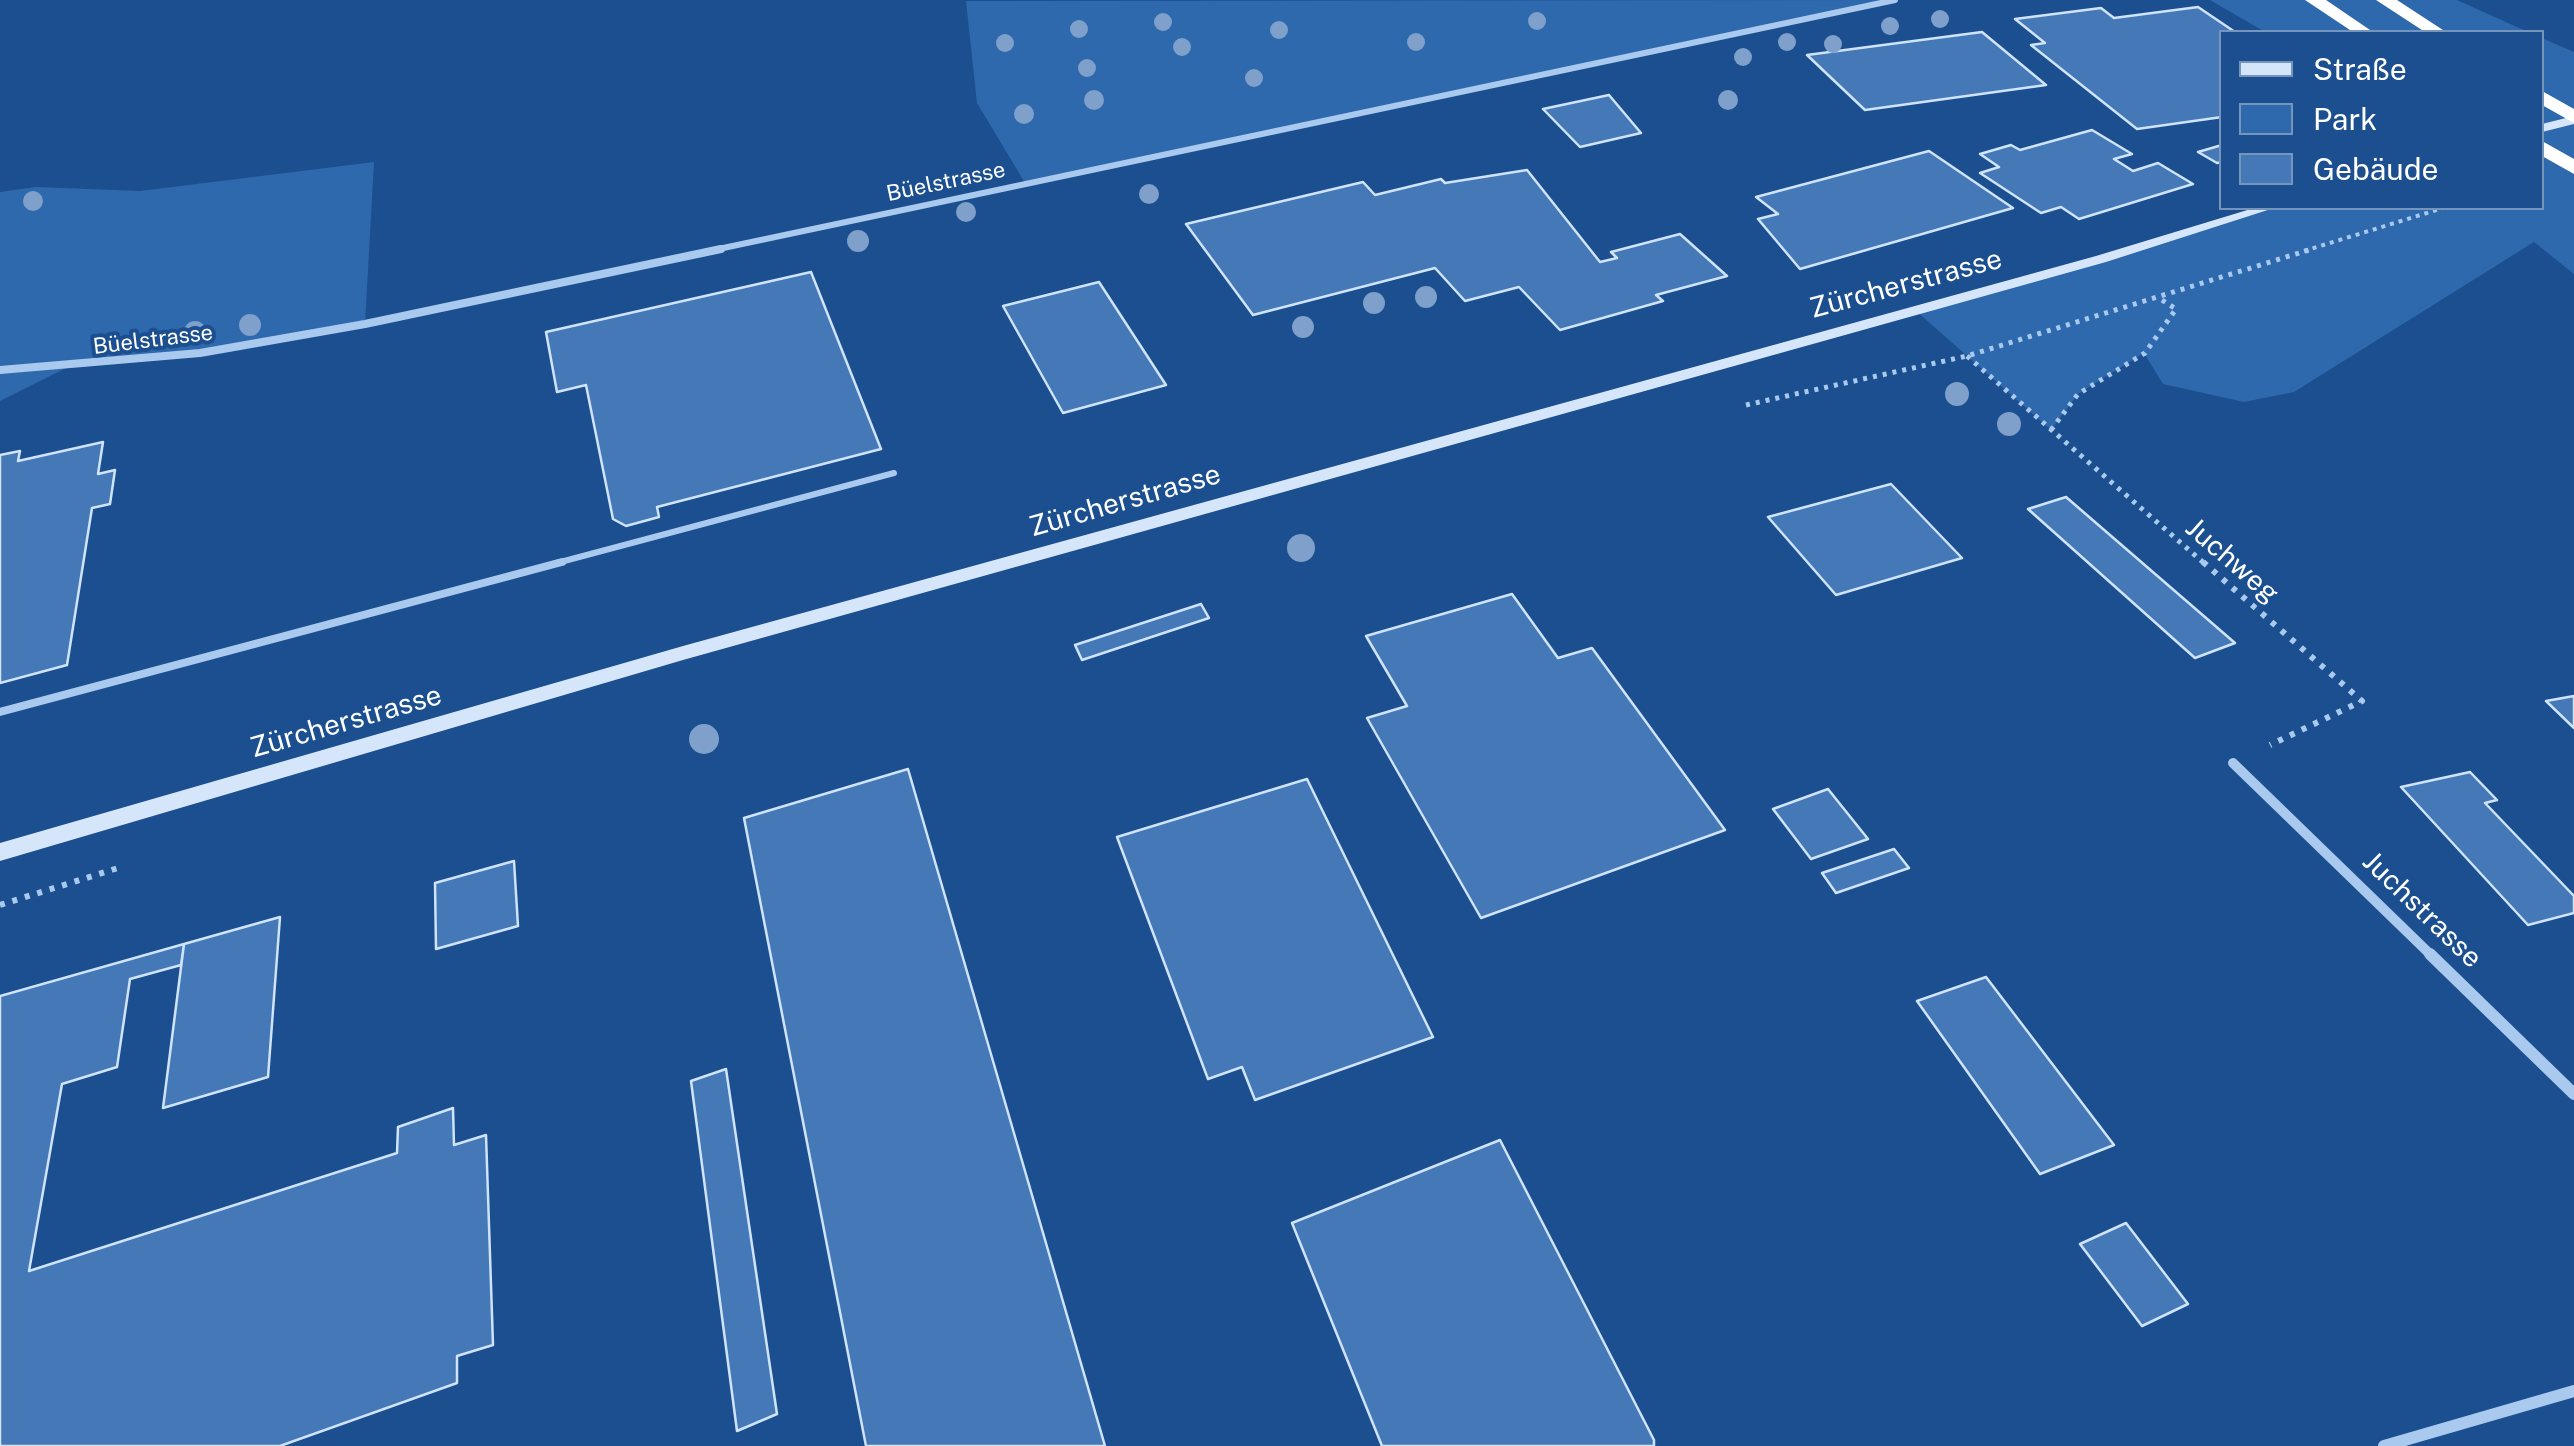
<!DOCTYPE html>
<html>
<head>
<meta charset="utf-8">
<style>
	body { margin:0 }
	#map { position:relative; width:2574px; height:1446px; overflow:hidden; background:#1b4f8f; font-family:"Public Sans",sans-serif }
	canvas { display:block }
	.legend { position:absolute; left:2219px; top:30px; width:325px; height:180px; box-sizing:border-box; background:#1b4f8f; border:2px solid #7695bc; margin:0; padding:12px 18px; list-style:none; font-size:30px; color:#fff }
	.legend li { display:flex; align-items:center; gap:20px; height:50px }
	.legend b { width:50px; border:2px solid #7695bc }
</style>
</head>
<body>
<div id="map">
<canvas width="2574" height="1446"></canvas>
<ul class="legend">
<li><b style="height:12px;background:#d6e6fa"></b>Straße</li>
<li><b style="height:28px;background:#2e69ad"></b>Park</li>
<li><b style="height:28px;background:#4478b7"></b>Gebäude</li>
</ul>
</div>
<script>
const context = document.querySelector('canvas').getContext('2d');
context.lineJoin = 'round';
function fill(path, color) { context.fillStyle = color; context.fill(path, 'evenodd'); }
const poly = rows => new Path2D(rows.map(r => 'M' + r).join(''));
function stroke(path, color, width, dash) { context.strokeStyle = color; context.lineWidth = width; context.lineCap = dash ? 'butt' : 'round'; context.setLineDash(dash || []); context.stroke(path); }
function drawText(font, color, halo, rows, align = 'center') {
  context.font = font + ' "Public Sans",sans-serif'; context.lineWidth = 8; context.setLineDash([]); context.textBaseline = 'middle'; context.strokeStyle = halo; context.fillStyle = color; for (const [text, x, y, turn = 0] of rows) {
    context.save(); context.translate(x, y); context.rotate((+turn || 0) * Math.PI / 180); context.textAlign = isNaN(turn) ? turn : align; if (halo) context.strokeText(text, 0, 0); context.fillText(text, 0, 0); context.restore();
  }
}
fill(poly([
	[1895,0,1025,183,977,103,966,1],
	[2210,0,2457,0,2528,32,2265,32],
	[2542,38,2574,52,2574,274,2534,242,2294,392,2244,402,2163,384,2144,353,2078,394,2051,430,1915,310,2101,259,2267,208,2542,208],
	[374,162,365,324,200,353,68,367,0,401,0,192,36,187,140,191]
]), '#2e69ad');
const building = poly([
	[2198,7,2235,32,2222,32,2222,117,2137,129,2031,45,2045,43,2015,19,2101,8,2114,18,2198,7],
	[1982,32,2046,85,1865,110,1807,55,1982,32],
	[1609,95,1641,133,1580,147,1543,109,1609,95],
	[2092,130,2132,154,2114,159,2133,171,2158,163,2193,184,2079,219,2061,207,2041,213,1980,173,1999,167,1980,154,2011,145,2020,150,2092,130],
	[2222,145,2222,162,2217,163,2198,152,2222,145],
	[1929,151,2013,208,1800,269,1758,219,1778,214,1756,197,1929,151],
	[1527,170,1600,262,1617,258,1611,252,1680,234,1727,276,1656,295,1663,301,1560,330,1519,287,1465,301,1435,268,1253,315,1186,224,1363,182,1375,195,1441,179,1445,183,1527,170],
	[811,272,881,449,657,507,659,517,626,526,613,519,586,385,557,392,546,332,811,272],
	[1099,282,1166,385,1063,413,1003,306,1099,282],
	[103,442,98,474,115,470,110,504,92,508,67,665,0,683,0,455,20,451,18,461,103,442],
	[1891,484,1962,558,1836,595,1768,517,1891,484],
	[2066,497,2235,643,2195,658,2028,509,2066,497],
	[1512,594,1558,658,1592,648,1725,830,1481,918,1367,718,1407,706,1366,636,1512,594],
	[1201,604,1209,618,1082,660,1075,645,1201,604],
	[2574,696,2574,728,2546,701,2574,696],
	[908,769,1057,1281,1105,1446,866,1446,744,818,908,769],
	[2470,772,2497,800,2485,803,2574,896,2574,913,2528,925,2401,787,2470,772],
	[1307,779,1433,1037,1255,1100,1242,1067,1208,1079,1117,837,1307,779],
	[1828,789,1868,839,1811,859,1773,809,1828,789],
	[1894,849,1909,868,1836,893,1822,873,1894,849],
	[514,861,518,926,436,949,435,883,514,861],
	[280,917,268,1077,163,1108,184,944,280,917],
	[184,944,181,965,130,979,117,1067,62,1084,29,1271,397,1153,398,1127,453,1108,454,1145,486,1135,493,1345,457,1356,457,1383,280,1446,0,1446,0,996,184,944],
	[1986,977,2114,1145,2040,1174,1917,1001,1986,977],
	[726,1069,777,1414,737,1431,691,1081,726,1069],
	[1500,1140,1654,1440,1654,1446,1382,1446,1292,1223,1500,1140],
	[2126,1223,2188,1304,2142,1326,2080,1244,2126,1223]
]);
fill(building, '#4478b7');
stroke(building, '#cfe3fa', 2.5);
stroke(poly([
	[2304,251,2443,208]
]), '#a9c9ee', 4, [4, 5]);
stroke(poly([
	[1967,356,2205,564],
	[1746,405,1967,356,2312,249],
	[2051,430,2078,394,2145,353,2176,309,2157,297]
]), '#a9c9ee', 5, [4, 6]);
stroke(poly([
	[2203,562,2362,701,2270,745],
	[0,905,118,868]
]), '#a9c9ee', 6, [5, 8]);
stroke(poly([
	[553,564,894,473]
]), '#a9c9ee', 6);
stroke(poly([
	[0,712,562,562]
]), '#a9c9ee', 8);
stroke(poly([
	[709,251,1895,0]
]), '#a9c9ee', 6);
stroke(poly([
	[0,370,200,353,365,324,721,249]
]), '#a9c9ee', 8);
stroke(poly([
	[2233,763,2432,956]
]), '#a9c9ee', 10);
stroke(poly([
	[2430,954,2574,1094],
	[2384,1446,2574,1391]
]), '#a9c9ee', 12);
fill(poly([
	[2574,116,2574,124,2542,132,2542,124,2574,116],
	[2254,208,2274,208,2106,262,683,660,0,861,0,843,683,646,2096,256,2254,208]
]), '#d6e6fa');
fill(poly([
	[2305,0,2326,0,2373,32,2353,32,2305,0],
	[2376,0,2397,0,2446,32,2425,32,2376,0],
	[2542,91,2574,109,2574,123,2542,105,2542,91],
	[2542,141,2574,159,2574,174,2542,156,2542,141]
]), '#fff');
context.fillStyle = '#7ea0ca';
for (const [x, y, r] of [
	[1940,19,9],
	[1537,21,9],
	[1163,22,9],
	[1890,26,9],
	[1079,29,9],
	[1279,30,9],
	[1416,42,9],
	[1787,42,9],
	[1005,43,9],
	[1833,44,9],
	[1182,47,9],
	[1743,57,9],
	[1087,68,9],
	[1254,78,9],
	[1094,100,10],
	[1728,100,10],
	[1024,114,10],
	[1149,194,10],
	[33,201,10],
	[966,212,10],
	[858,241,11],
	[1426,297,11],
	[1374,303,11],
	[250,325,11],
	[1303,327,11],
	[195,332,11],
	[1957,394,12],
	[2009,424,12],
	[1301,548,14],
	[704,739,15]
]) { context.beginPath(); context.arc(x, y, r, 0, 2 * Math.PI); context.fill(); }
drawText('22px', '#fff', '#1b4f8f', [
	["Büelstrasse",946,182,-12],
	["Büelstrasse",153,340,-7]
]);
drawText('28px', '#fff', '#1b4f8f', [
	["Zürcherstrasse",1906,284,-15],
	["Zürcherstrasse",1125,501,-16],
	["Juchweg",2232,561,41],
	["Zürcherstrasse",346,722,-16],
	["Juchstrasse",2422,910,44]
]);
</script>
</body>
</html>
